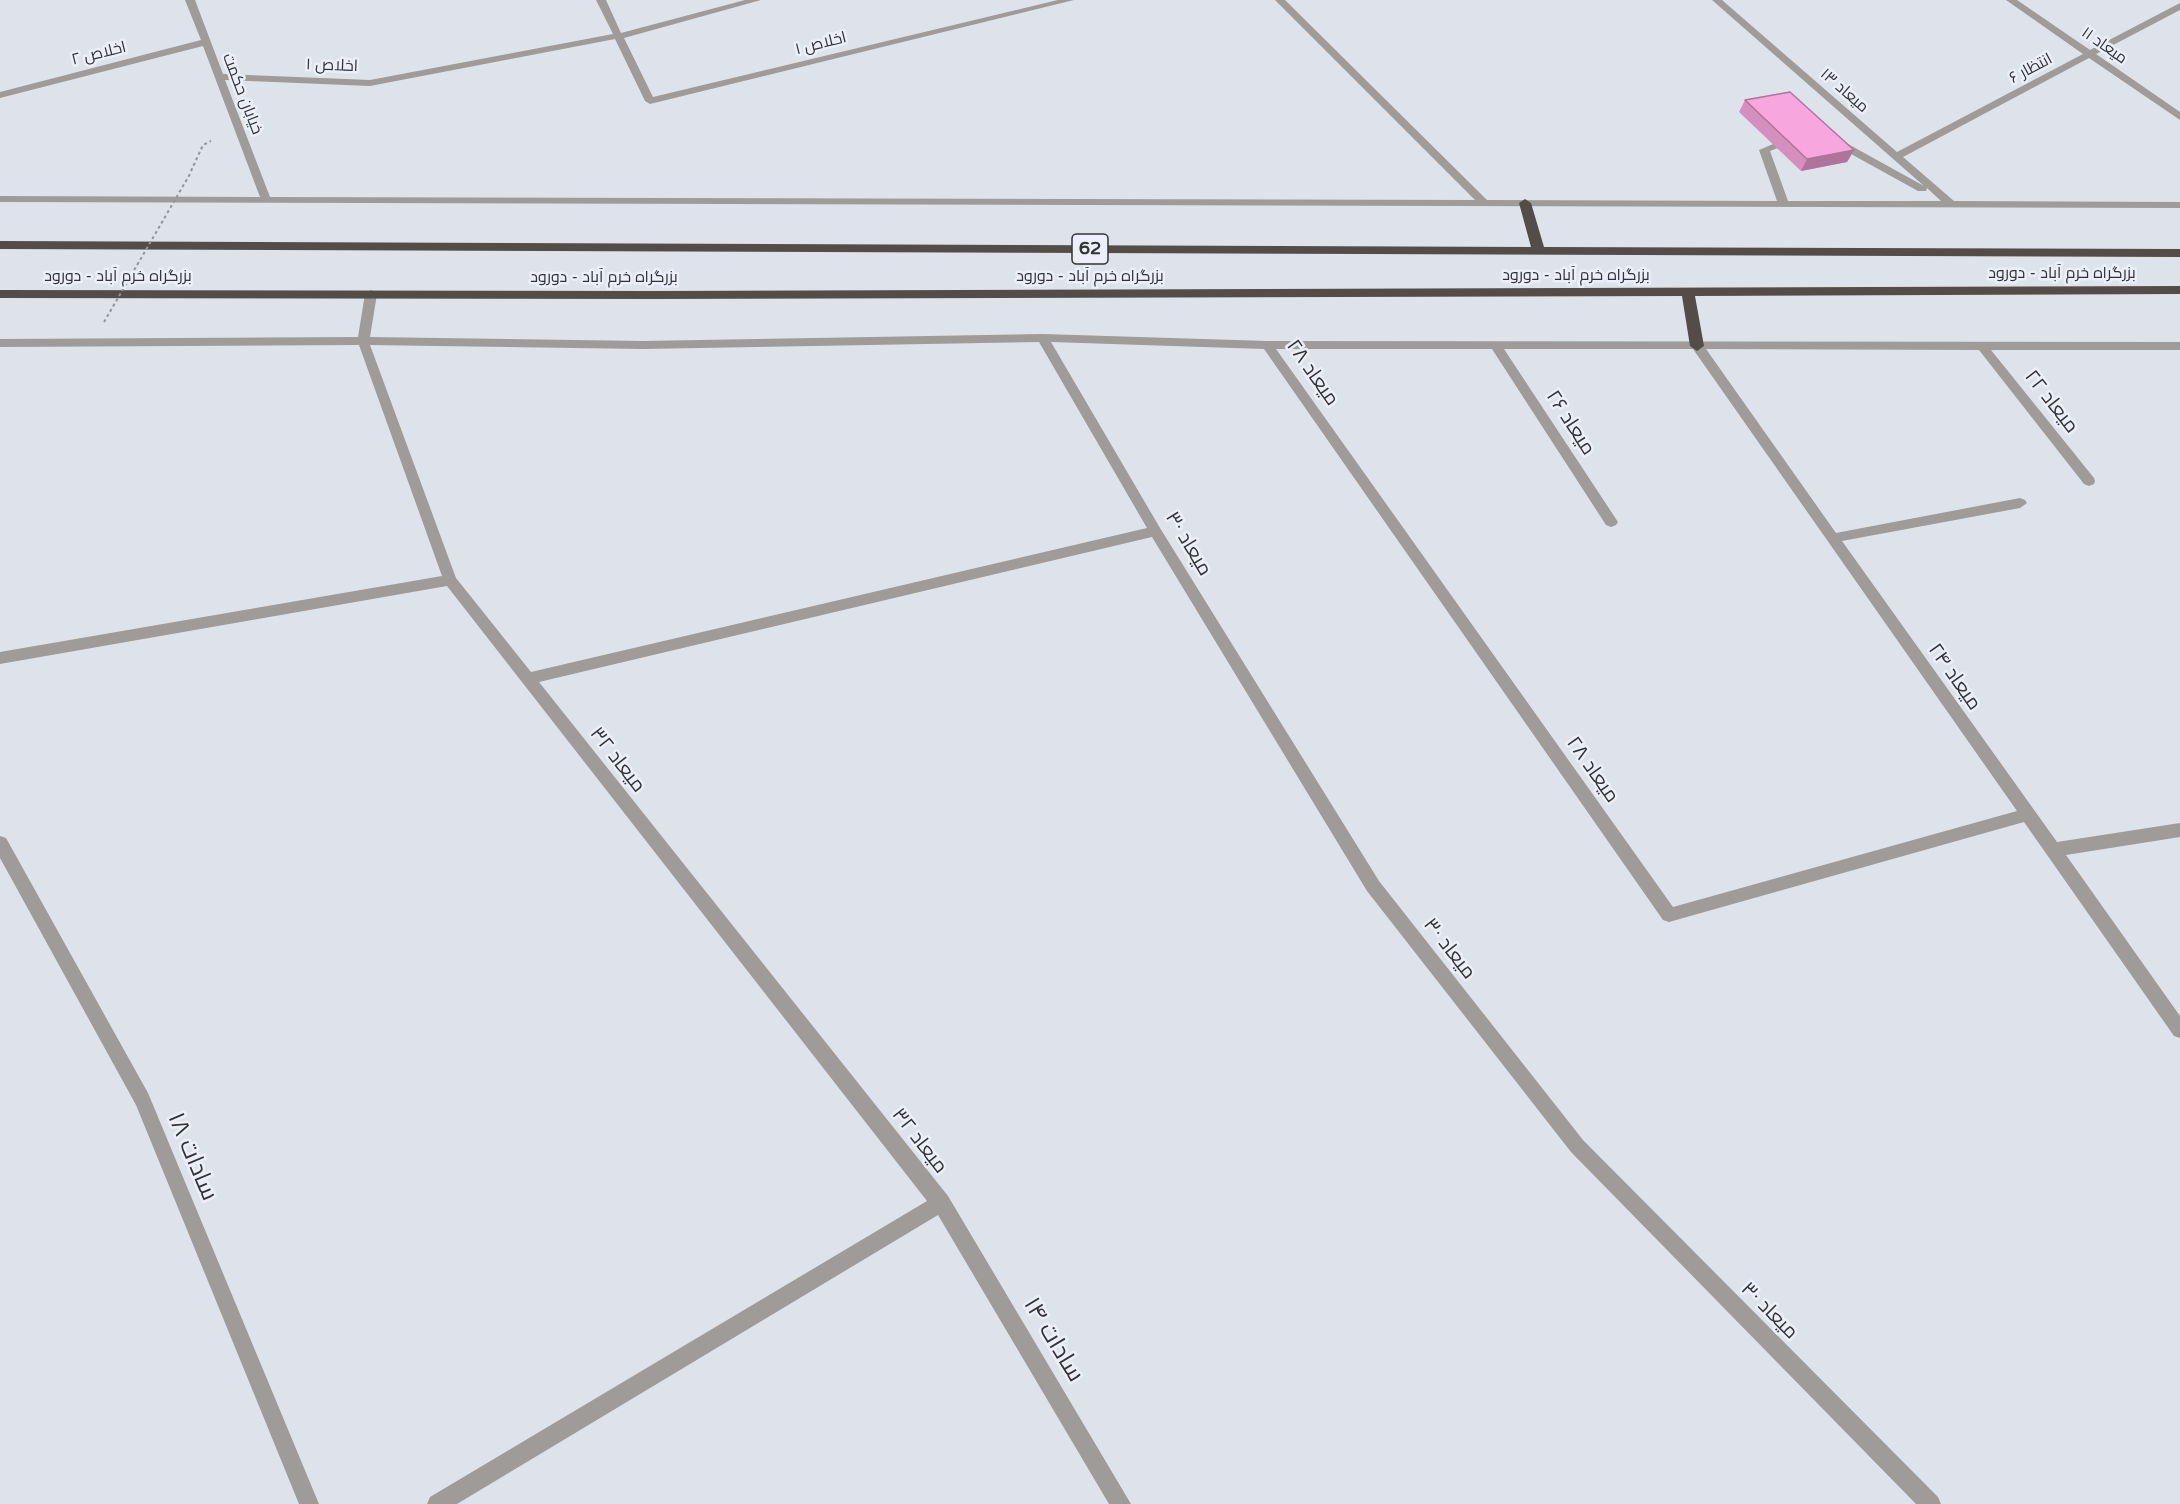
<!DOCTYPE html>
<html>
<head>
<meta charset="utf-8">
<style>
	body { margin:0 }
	canvas { display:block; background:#dee2eb }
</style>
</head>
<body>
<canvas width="2180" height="1504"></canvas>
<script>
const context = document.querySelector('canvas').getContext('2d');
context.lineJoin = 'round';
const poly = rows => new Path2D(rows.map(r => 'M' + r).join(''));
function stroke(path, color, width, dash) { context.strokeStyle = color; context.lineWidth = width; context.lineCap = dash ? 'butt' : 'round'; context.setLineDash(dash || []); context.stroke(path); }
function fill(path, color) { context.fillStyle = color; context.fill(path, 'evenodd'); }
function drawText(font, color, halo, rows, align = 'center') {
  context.font = font + ' "Varela Round",Cairo,sans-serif'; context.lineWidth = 5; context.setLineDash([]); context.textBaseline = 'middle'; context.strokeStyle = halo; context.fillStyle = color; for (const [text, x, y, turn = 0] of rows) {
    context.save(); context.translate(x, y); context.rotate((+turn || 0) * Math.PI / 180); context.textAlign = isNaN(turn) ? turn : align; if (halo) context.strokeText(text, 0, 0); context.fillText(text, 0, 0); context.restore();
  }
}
stroke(poly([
	[191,171,203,145,211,141]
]), '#91949b', 2, [3, 3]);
fill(poly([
	[185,0,195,0,223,74,370,80,613,34,596,0,606,0,621,33,745,0,761,0,624,38,653,97,1058,0,1074,0,650,104,645,101,615,39,370,86,225,80,270,197,1475,200,1275,0,1285,0,1487,200,1777,201,1759,150,1792,136,1797,139,1796,141,1770,151,1788,201,1941,201,1927,188,1926,191,1918,191,1842,149,1830,147,1829,145,1834,142,1848,144,1924,186,1712,0,1722,0,1897,152,2083,54,2006,0,2017,0,2090,50,2180,3,2180,10,2096,54,2180,112,2180,120,2089,58,1903,157,1954,201,2180,202,2180,208,0,202,0,196,260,197,203,46,0,98,0,92,201,40,185,0],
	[371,290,377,294,370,337,643,341,1043,334,1267,341,2180,342,2180,350,1991,350,2094,478,2095,481,2094,484,2089,486,2084,484,1979,350,1706,349,1836,533,2020,498,2025,500,2027,503,2020,508,1842,541,2057,842,2180,823,2180,837,2066,855,2180,1016,2180,1038,2174,1036,2024,822,1669,922,1663,920,1264,349,1051,342,1160,528,1379,881,1583,1140,1938,1497,1941,1504,1916,1504,1571,1152,1367,891,1152,537,539,682,948,1196,1131,1504,1109,1504,938,1215,457,1504,427,1504,430,1497,927,1201,447,586,0,664,0,652,442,576,359,345,0,347,0,339,358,337,365,294,371,290],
	[1039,342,1147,528,531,672,456,578,370,345,643,349,1039,342],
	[1276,349,1492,349,1606,525,1611,527,1616,525,1618,522,1616,519,1504,349,1693,349,2017,811,1673,907,1276,349],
	[0,836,6,838,148,1093,319,1504,299,1504,136,1105,0,858,0,836]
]), '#9f9b98');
fill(poly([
	[1525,199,1531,203,1544,247,2180,249,2180,257,0,249,0,241,1531,247,1519,203,1525,199],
	[2180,286,2180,294,1695,296,1704,346,1697,351,1690,346,1682,296,654,299,0,298,0,290,654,291,2180,286]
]), '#544c47');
stroke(poly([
	[104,322,190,174]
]), '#91949b', 2, [3, 3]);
fill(poly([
	[1745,100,1854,150,1847,162,1801,171,1739,112]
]), '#d58fbf');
fill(poly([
	[1854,150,1847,162,1801,171,1807,159]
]), '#ae749b');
const building = poly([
	[1790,92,1854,150,1807,159,1745,100,1790,92]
]);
fill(building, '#f8a6de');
stroke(building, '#ae749b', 1.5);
drawText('16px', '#313336', '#eceff9', [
	["اخلاص ۱",821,44,-14],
	["میعاد ۱۱",2104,46,35],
	["اخلاص ۲",99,54,-14],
	["اخلاص ۱",332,66,2],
	["انتظار ۶",2031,69,-28],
	["میعاد ۱۳",1844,91,41],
	["خیابان حکمت",242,94,69],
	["بزرگراه خرم آباد - دورود",2062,274],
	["بزرگراه خرم آباد - دورود",1576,276],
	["بزرگراه خرم آباد - دورود",118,277],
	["بزرگراه خرم آباد - دورود",1090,277],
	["بزرگراه خرم آباد - دورود",604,278]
]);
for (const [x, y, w] of [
	[1090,249,36]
]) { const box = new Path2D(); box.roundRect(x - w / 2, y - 15, w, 30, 4.5); context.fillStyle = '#eceff9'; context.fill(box); stroke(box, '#313336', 1.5); }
drawText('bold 18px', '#313336', null, [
	["62",1090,249]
]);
drawText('20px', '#313336', '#eceff9', [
	["میعاد ۲۸",1312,373,55],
	["میعاد ۲۲",2051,402,52],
	["میعاد ۲۶",1570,423,57],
	["میعاد ۳۰",1188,544,59],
	["میعاد ۲۴",1954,677,55],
	["میعاد ۳۲",617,760,52],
	["میعاد ۲۸",1592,770,55],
	["میعاد ۳۰",1449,949,52],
	["میعاد ۳۲",919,1141,52],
	["میعاد ۳۰",1769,1311,45]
]);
drawText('24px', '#313336', '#eceff9', [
	["سادات ۱۸",192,1157,67],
	["سادات ۱۴",1053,1340,59]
]);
</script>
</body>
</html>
